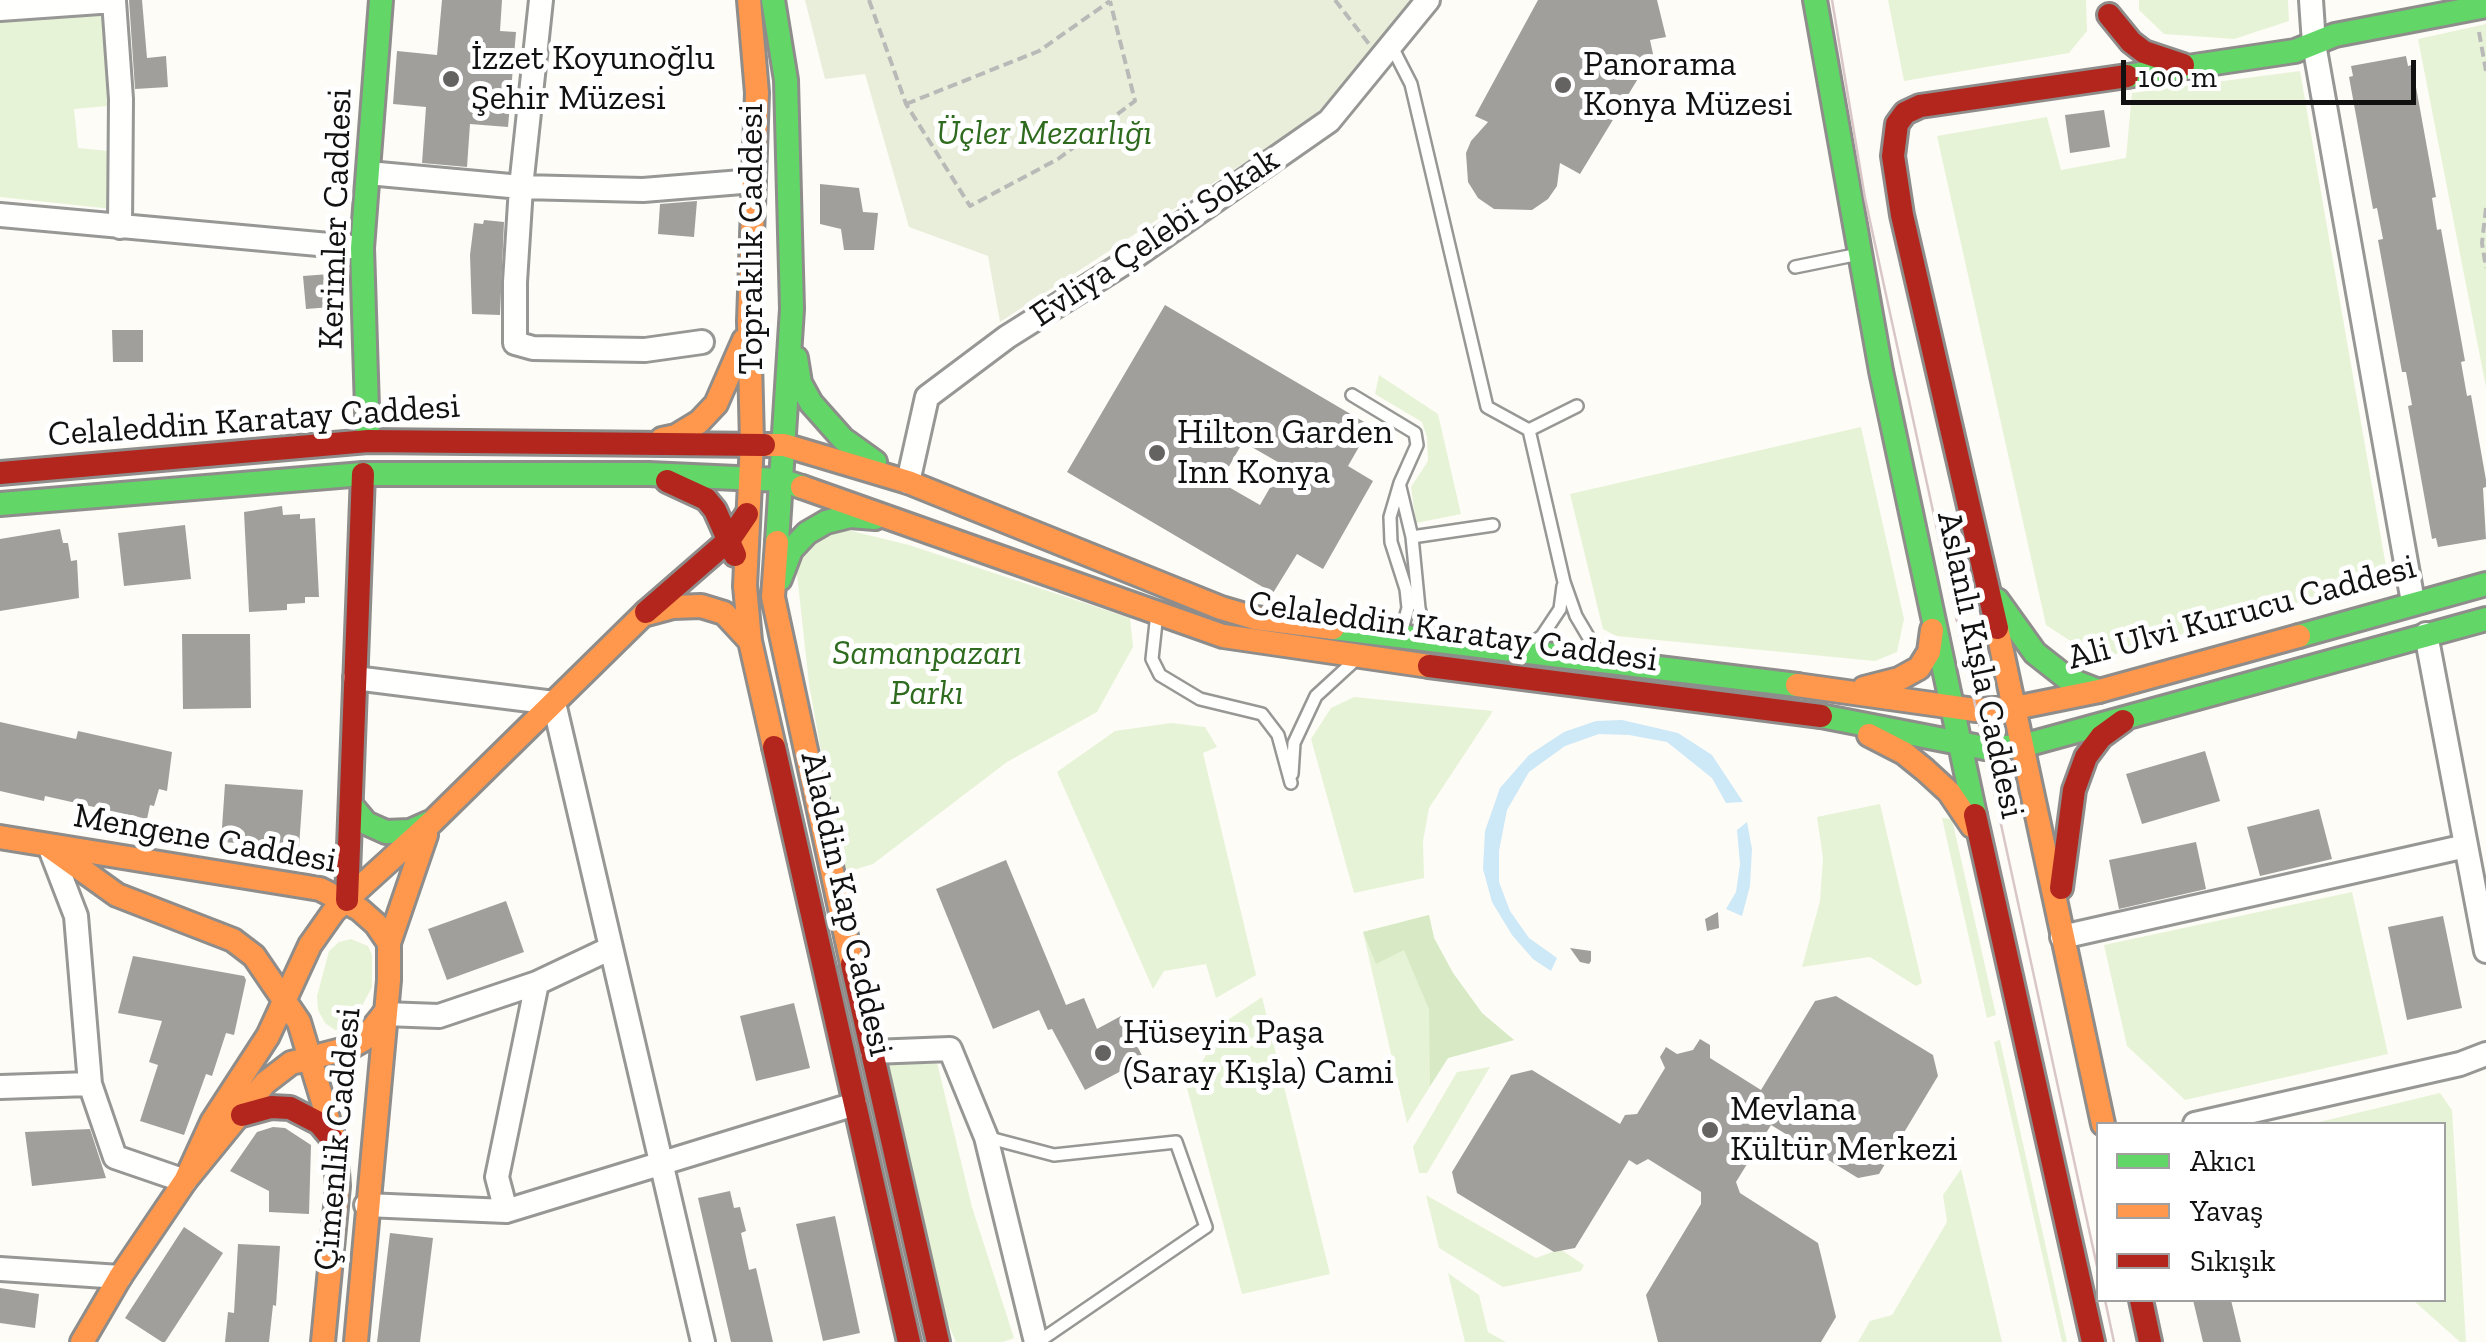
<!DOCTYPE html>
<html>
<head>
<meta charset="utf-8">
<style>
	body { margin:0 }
	#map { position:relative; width:2486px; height:1342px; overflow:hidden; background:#fdfcf7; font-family:"Zilla Slab",serif }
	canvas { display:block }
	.legend { position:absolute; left:2096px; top:1122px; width:350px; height:180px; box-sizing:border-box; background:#fff; border:2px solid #a0a0a0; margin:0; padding:12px 18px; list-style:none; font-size:30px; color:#111 }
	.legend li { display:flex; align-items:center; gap:20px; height:50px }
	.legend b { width:50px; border:2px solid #a0a0a0 }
	.scale { position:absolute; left:2121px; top:60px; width:295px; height:45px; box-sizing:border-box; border:5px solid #111; border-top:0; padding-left:12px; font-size:30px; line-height:35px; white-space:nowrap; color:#111; -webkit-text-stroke:8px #fff; paint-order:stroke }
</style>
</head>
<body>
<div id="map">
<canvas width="2486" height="1342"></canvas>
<ul class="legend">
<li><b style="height:12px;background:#63d668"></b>Akıcı</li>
<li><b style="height:12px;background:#ff974d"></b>Yavaş</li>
<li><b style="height:12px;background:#b3261e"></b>Sıkışık</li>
</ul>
<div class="scale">100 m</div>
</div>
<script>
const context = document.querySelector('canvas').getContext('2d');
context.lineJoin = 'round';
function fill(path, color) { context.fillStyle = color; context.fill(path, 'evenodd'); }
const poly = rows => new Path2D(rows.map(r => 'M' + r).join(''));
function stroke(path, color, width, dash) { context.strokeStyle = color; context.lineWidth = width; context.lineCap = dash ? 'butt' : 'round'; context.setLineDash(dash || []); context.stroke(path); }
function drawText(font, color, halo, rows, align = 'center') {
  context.font = font + ' "Zilla Slab",serif'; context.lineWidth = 10; context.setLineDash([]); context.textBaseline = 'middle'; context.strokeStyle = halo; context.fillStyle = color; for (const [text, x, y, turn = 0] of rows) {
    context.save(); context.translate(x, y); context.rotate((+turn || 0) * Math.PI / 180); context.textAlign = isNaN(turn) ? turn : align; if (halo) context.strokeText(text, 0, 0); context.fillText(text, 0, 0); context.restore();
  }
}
fill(poly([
	[1888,0,2086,0,2087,31,2069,53,1904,81],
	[2139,0,2288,0,2289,21,2234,39,2164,34,2139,10],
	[106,15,108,106,74,109,78,148,109,151,112,209,0,197,0,21],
	[2486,24,2486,387,2418,39],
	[2300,71,2388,578,2098,659,2046,625,1937,136,2047,117,2061,170,2126,158,2132,93],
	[1379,375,1438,414,1461,514,1416,523,1411,487,1428,461,1427,437,1422,422,1375,394],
	[1861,427,1904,619,1897,652,1875,661,1616,636,1603,629,1570,494],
	[831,526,909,545,1130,618,1133,647,1097,712,1007,762,873,864,843,873,809,684,795,556],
	[1354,697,1493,711,1429,808,1423,841,1424,878,1354,893,1311,739,1331,708],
	[1171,723,1205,727,1217,747,1203,753,1256,975,1216,998,1206,964,1164,971,1153,989,1057,772,1115,731],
	[1880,804,1922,983,1916,986,1870,957,1802,967,1820,901,1823,858,1817,817],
	[1942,818,1952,819,1996,1015,1987,1018],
	[2352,892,2388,1054,2185,1100,2127,1046,2104,945],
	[1429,915,1434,938,1453,973,1482,1013,1514,1040,1448,1058,1407,1123,1363,932],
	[351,939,368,946,372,955,372,987,352,1025,335,1030,325,1023,318,1010,317,996,329,951,339,942],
	[1262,997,1330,1274,1242,1294,1187,1088,1225,1022],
	[2000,1040,2067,1342,2062,1342,1994,1042],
	[934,1050,972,1207,1014,1338,1003,1342,956,1342,923,1265,876,1062],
	[1490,1067,1427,1173,1419,1173,1413,1147,1457,1072],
	[2440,1093,2452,1110,2466,1342,2460,1342,2413,1300,2444,1300,2444,1124,2311,1124],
	[1961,1169,2002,1342,1858,1342,1870,1321,1892,1315,1947,1222,1943,1195],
	[1426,1195,1536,1258,1560,1249,1584,1265,1581,1271,1503,1287,1439,1248],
	[1448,1273,1479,1295,1488,1332,1506,1342,1465,1342]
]), '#e7f3d7');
fill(poly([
	[1429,915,1434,938,1453,973,1482,1013,1514,1040,1448,1058,1430,1086,1429,1009,1404,950,1376,964,1363,932]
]), '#d8eac5');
fill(poly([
	[805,0,1415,0,1398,28,1310,120,1000,322,988,256,909,227,865,74,825,79]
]), '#e9eedb');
fill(poly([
	[1622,720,1678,733,1712,755,1743,802,1726,803,1712,778,1667,742,1629,735,1599,734,1565,746,1529,772,1507,810,1499,851,1499,882,1510,911,1529,938,1557,958,1551,971,1533,959,1512,935,1492,902,1483,869,1485,831,1500,788,1529,755,1564,732,1596,721],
	[1747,822,1752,849,1750,886,1742,916,1726,909,1736,892,1740,864,1737,830]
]), '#cde8f7');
fill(poly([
	[129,0,142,0,147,58,166,56,168,87,135,89],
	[442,0,502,0,500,31,516,32,508,127,470,124,467,167,422,163,426,107,393,104,397,51,437,55],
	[1538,0,1657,0,1666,37,1650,40,1653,54,1580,174,1560,163,1557,186,1548,199,1532,210,1494,209,1478,198,1468,182,1466,153,1471,141,1488,122,1475,116],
	[2406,56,2408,66,2412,65,2436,197,2432,198,2437,230,2441,229,2465,361,2461,362,2467,396,2471,395,2486,480,2486,487,2483,488,2486,539,2438,547,2436,538,2432,539,2408,406,2412,405,2406,372,2402,372,2378,240,2383,239,2377,208,2373,209,2349,77,2353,76,2351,66],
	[2104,110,2110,147,2070,153,2065,115],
	[820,184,859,188,863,212,878,213,874,250,844,250,841,229,820,224],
	[697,201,694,237,658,234,660,204],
	[484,220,504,222,500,315,472,314,470,255,474,223,483,224],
	[343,273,344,306,306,309,303,276],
	[1165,305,1371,426,1348,466,1373,481,1323,569,1297,554,1273,593,1067,472],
	[1243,442,1283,465,1260,505,1220,482],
	[112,330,143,330,143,362,113,362],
	[282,506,283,515,300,514,300,519,315,518,319,597,305,597,305,603,287,604,287,610,249,612,244,512],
	[185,525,191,579,124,586,118,533],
	[60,529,63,543,68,543,71,561,77,560,79,598,0,611,0,539],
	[182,634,250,634,251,708,183,709],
	[0,722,76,739,78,731,172,752,167,791,159,789,154,806,150,805,147,819,45,796,44,801,0,791],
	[2205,751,2220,801,2142,824,2126,774],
	[225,784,303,790,299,847,221,842],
	[2319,809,2332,859,2260,876,2247,827],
	[2196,842,2206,889,2119,909,2109,860],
	[1006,860,1066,1005,1084,998,1097,1029,1121,1016,1144,1059,1085,1090,1052,1029,1048,1030,1039,1010,993,1029,936,889],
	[506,901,524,952,447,980,428,929],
	[1718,912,1719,928,1707,931,1705,919],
	[2443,916,2462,1008,2407,1020,2388,927],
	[1570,948,1591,951,1591,961,1589,964,1580,962],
	[133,956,244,976,246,980,234,1035,226,1033,212,1076,206,1074,184,1135,140,1121,158,1065,149,1062,162,1021,118,1013],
	[1836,996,1933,1055,1938,1076,1879,1174,1858,1178,1771,1125,1736,1182,1740,1193,1818,1243,1836,1317,1821,1342,1658,1342,1646,1295,1701,1204,1701,1192,1648,1159,1637,1165,1629,1160,1575,1248,1554,1252,1457,1193,1452,1172,1511,1075,1532,1070,1620,1124,1625,1115,1637,1114,1665,1068,1660,1057,1666,1047,1677,1054,1693,1050,1700,1039,1710,1045,1710,1058,1761,1090,1815,1001],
	[794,1003,810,1068,756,1081,740,1016],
	[273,1127,285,1128,311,1145,309,1214,269,1212,269,1191,230,1171,257,1132],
	[90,1129,106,1178,32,1186,25,1132],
	[730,1191,734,1208,740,1207,746,1231,741,1233,749,1270,756,1268,773,1342,731,1342,698,1198],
	[835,1216,860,1333,823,1341,796,1224],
	[184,1227,223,1253,165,1342,162,1342,125,1318],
	[390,1233,433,1238,420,1342,377,1342],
	[238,1244,280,1246,276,1306,273,1305,269,1342,225,1342,228,1312,234,1313],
	[0,1288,39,1294,35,1328,0,1323],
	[2193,1300,2231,1300,2241,1342,2203,1342]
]), '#a19f9c');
const lane = poly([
	[1391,45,1411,84,1487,407,1529,430,1564,582,1576,616,1599,655],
	[1795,267,1859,254],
	[1352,395,1415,433,1417,445,1400,483,1390,517,1391,542,1406,589,1408,608,1401,633],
	[1529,430,1577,406],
	[1400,487,1412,537,1419,608,1423,624,1432,633],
	[1412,537,1493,525],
	[1157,613,1152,659,1160,675,1200,699,1262,714,1278,735,1291,783],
	[1529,645,1542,636,1560,609,1563,586],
	[1292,774,1294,743,1316,696,1352,663],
	[986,1137,1054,1155,1176,1142,1206,1227,1038,1342]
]);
const street = poly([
	[541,0,521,187,515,282,515,343,533,348,645,350,702,342],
	[2311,0,2314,44,2413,602],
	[0,9,114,1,121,99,120,227],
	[368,173,521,187,643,190,754,181],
	[0,215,362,248],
	[908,482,927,397,1007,337,1137,255,1329,121,1428,0],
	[2426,634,2486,951],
	[355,678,554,703,703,1342],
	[51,851,76,916,90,1084,115,1157,185,1181],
	[2062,937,2466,846],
	[537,983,609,949],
	[384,1014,439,1016,537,983,497,1177,506,1211],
	[872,1052,950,1049,986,1137,1036,1342],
	[0,1087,90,1084],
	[2195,1124,2460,1064,2486,1054],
	[366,1205,506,1211,855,1104],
	[0,1269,120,1277]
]);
const fast = poly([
	[773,0,786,80,792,309,777,542],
	[1815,0,1881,371,1975,815],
	[2127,76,2295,51,2335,35,2486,6],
	[796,358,800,383,811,403,843,439,875,462],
	[368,441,362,248,381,0],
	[0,504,363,474,649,474,780,480,802,487],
	[780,579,791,550,807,533,826,522,850,516,875,518],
	[1997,600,2035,653,2068,679,2099,691],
	[1333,628,1797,685],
	[2299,636,2486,584],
	[1821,716,1985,748,2022,746,2486,619],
	[351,805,366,823,386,832,410,831,428,823]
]);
const slow = poly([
	[749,0,757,93,749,321,752,442,745,586,750,641,774,747],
	[662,439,676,436,699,422,716,404,744,340],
	[764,445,784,445,908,482,1221,608,1255,618,1333,628],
	[802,487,1223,636,1429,666],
	[777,542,773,597,852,964],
	[647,614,673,607,701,606,724,613,750,641],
	[1997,628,2103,1124],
	[1797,685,1975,710,2015,708,2099,691,2299,636],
	[1864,688,1899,679,1919,668,1929,652,1932,630],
	[1869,735,1904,753,1925,770,1949,792,1972,826],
	[0,837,320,889,359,909,376,924,389,943],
	[50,847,117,895,233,940,254,956,299,1022,335,1142,338,1186,323,1342],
	[185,1181,212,1122,268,1036,310,945,334,911,432,822,646,612],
	[82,1342,120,1277,185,1181,265,1083,291,1063,349,1048,363,1040,384,1014],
	[356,1342,389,980,389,943,426,835]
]);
const jam = poly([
	[2109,15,2131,42,2144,52,2183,65],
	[0,473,368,441,764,445],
	[667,481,706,499,715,510,735,555],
	[646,612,730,539,747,514],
	[1997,628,1902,215,1893,156,1897,124,1905,113,1920,106,2127,76],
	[1429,666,1821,716],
	[774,747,909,1342],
	[1975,815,2093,1342],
	[2061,888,2074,790,2086,757,2101,737,2123,721],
	[347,900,363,474],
	[852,964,938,1342],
	[242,1115,271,1107,290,1108,319,1123,334,1141],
	[2141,1300,2150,1342]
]);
stroke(lane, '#979795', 16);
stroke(street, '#979795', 28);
stroke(fast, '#8e8d8b', 28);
stroke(slow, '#8e8d8b', 28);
stroke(jam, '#8e8d8b', 28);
stroke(poly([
	[869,0,906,104,970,206,1058,159,1135,101,1110,1],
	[1335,0,1369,44],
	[2479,32,2486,71],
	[906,104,1039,51,1110,1],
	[2486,208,2482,243,2486,268]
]), '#b9b9b8', 4, [10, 5]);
stroke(lane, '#fffffe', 11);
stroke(street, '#fffffe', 22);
stroke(fast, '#63d668', 22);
stroke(slow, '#ff974d', 22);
stroke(jam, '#b3261e', 22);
stroke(poly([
	[1832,0,1865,198,2098,1271],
	[2105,1300,2114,1342]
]), '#d9c6c7', 2.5);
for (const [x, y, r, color] of [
	[451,79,10,"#646362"],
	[1563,85,10,"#646362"],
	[1157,453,10,"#646362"],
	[1103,1053,10,"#646362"],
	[1710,1130,10,"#646362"]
]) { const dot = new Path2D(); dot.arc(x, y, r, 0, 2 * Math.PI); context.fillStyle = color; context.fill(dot); stroke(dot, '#fff', 4); }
drawText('35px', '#111', '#fff', [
	["İzzet Koyunoğlu",471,59],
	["Şehir Müzesi",471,99],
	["Panorama",1583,65],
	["Konya Müzesi",1583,105],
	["Hilton Garden",1177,433],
	["Inn Konya",1177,473],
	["Hüseyin Paşa",1123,1033],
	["(Saray Kışla) Cami",1123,1073],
	["Mevlana",1730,1110],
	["Kültür Merkezi",1730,1150]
], 'left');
drawText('italic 35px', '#2f6b1f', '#fff', [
	["Üçler Mezarlığı",1044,134],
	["Samanpazarı",927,654],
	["Parkı",927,694]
]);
drawText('35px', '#111', '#fff', [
	["Kerimler Caddesi",336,219,-88],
	["Evliya Çelebi Sokak",1155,238,-34],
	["Topraklık Caddesi",752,239,-90],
	["Celaleddin Karatay Caddesi",254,421,-4],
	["Ali Ulvi Kurucu Caddesi",2242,613,-15],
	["Celaleddin Karatay Caddesi",1453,632,8],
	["Aslanlı Kışla Caddesi",1980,665,78],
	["Mengene Caddesi",205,839,10],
	["Aladdin Kap Caddesi",846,904,77],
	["Çimenlik Caddesi",338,1139,-85]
]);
</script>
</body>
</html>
